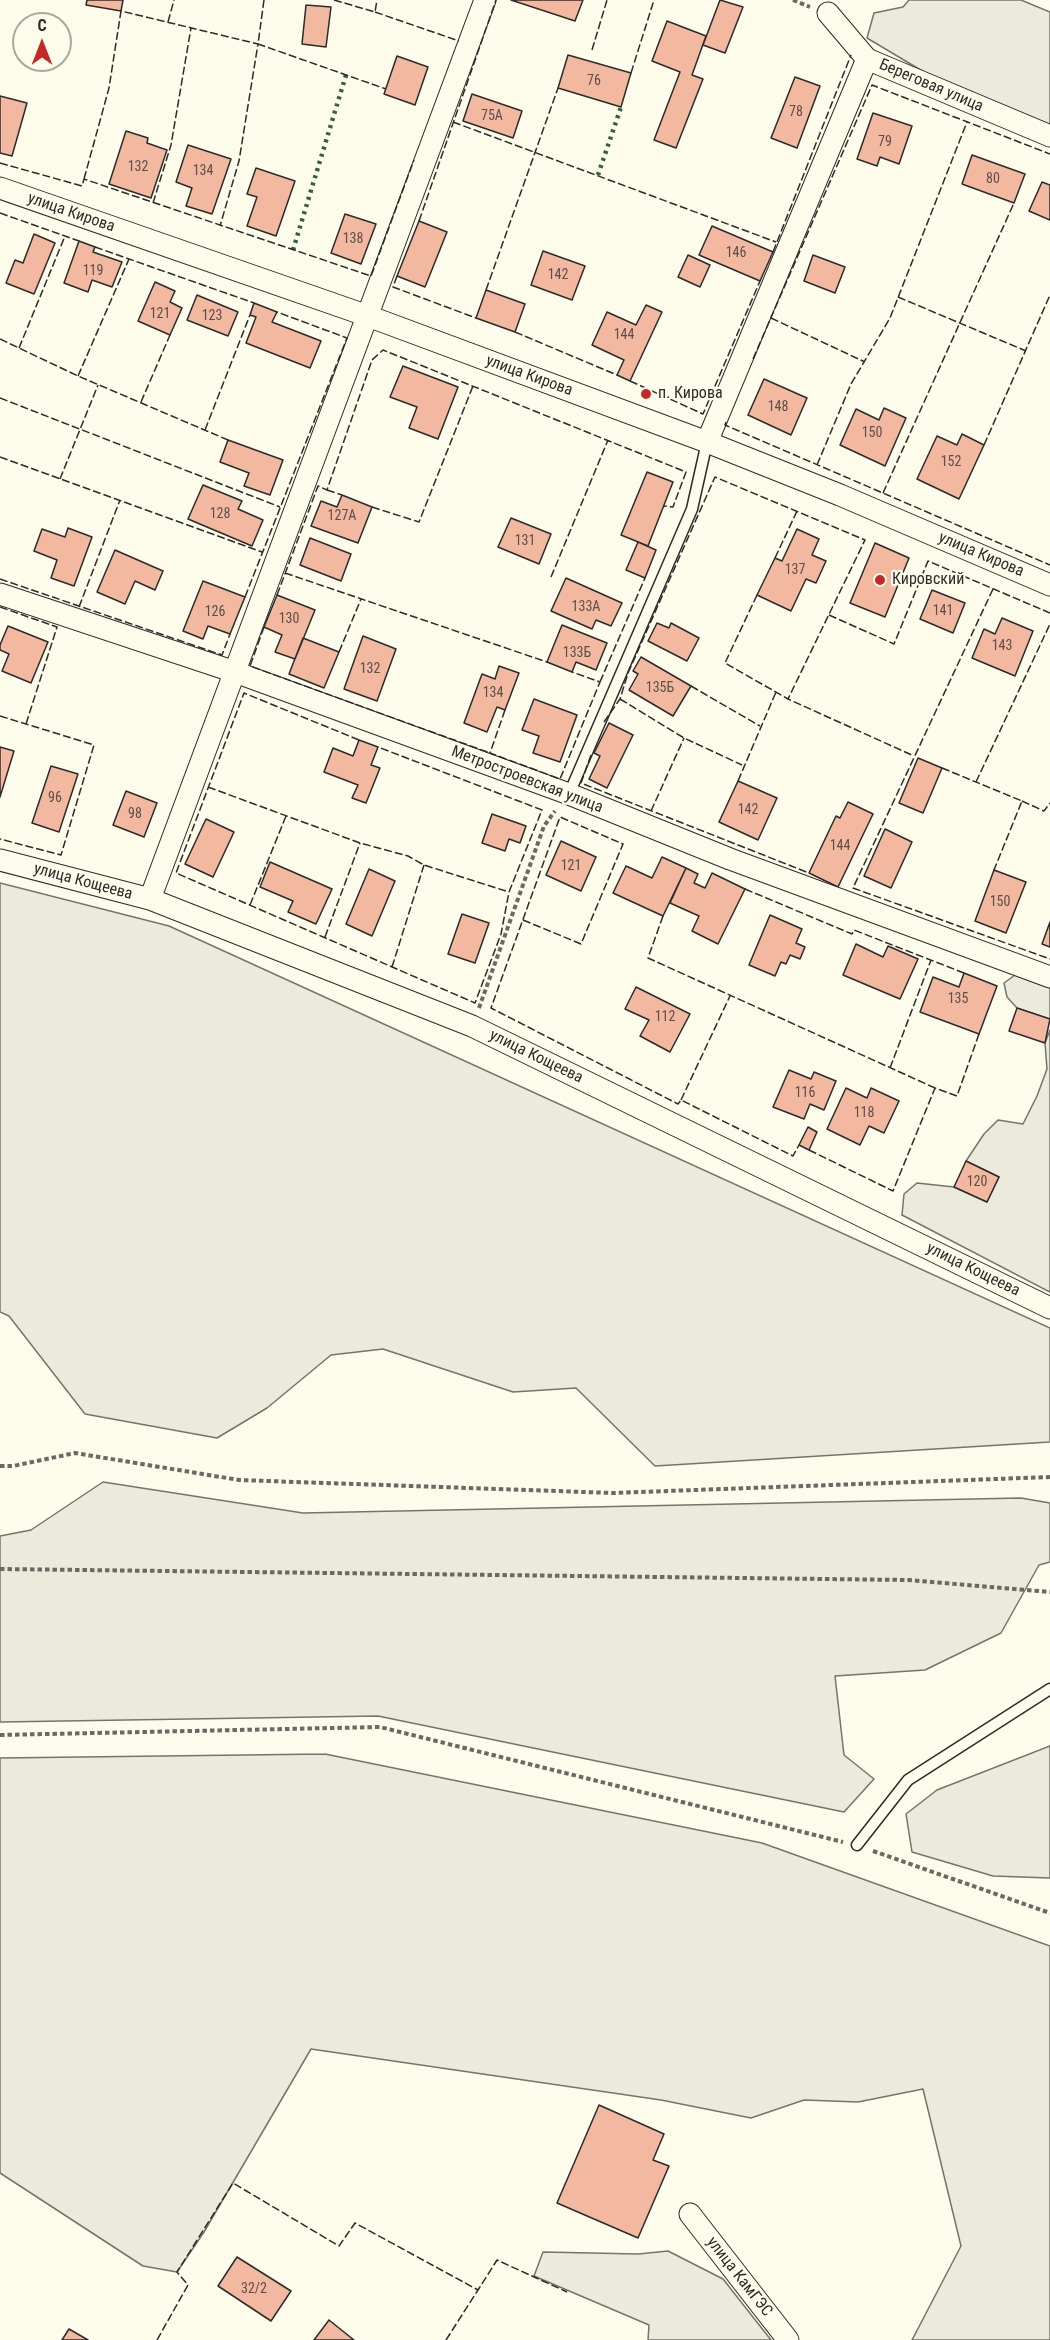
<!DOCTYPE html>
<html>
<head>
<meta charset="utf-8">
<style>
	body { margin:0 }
	#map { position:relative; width:1050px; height:2340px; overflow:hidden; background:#fdfbea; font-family:"Roboto Condensed",sans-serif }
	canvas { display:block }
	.north { position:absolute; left:12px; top:12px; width:60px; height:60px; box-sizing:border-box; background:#fdfbea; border:2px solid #a9a89e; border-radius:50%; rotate:0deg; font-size:16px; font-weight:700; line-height:24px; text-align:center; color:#2b2b2b }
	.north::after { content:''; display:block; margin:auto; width:21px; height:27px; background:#c62828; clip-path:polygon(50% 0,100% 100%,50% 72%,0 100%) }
</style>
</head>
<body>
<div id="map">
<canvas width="1050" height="2340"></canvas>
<div class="north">С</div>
</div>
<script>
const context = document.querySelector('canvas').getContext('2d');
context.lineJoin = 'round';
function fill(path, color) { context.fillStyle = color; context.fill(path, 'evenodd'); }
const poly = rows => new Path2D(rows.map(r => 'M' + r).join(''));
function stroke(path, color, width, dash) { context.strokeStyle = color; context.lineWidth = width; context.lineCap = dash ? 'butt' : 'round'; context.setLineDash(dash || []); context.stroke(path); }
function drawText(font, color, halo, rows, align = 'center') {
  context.font = font + ' "Roboto Condensed",sans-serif'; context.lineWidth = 4.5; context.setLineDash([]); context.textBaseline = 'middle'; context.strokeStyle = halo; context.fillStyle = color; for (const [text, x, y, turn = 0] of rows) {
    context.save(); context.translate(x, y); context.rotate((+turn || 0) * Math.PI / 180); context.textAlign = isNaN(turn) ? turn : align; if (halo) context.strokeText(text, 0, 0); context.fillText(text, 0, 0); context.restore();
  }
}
const green = poly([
	[909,0,1021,0,1050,12,1050,127,929,75,867,38,874,13,903,7,909,0],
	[0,883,169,926,1050,1328,1050,1442,655,1466,576,1388,513,1392,383,1349,331,1355,267,1408,217,1438,85,1414,9,1316,0,1312,0,883],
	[1015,975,1050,988,1050,1019,1017,1008,1007,997,1004,983,1015,975],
	[1050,1030,1050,1292,902,1215,904,1194,917,1183,954,1187,987,1202,999,1177,966,1161,984,1134,998,1120,1023,1124,1037,1096,1047,1069,1045,1043,1050,1030],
	[103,1482,303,1513,1021,1498,1050,1503,1050,1562,1039,1565,1001,1633,925,1670,835,1676,844,1755,874,1779,844,1812,378,1716,0,1722,0,1536,31,1530,103,1482],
	[1050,1746,1050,1878,993,1876,912,1852,906,1814,937,1790,1050,1746],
	[325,1754,762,1843,1050,1946,1050,2340,912,2340,961,2246,923,2089,858,2102,804,2100,751,2118,661,2100,311,2049,204,2232,177,2272,143,2266,0,2173,0,1758,325,1754],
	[668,2251,723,2279,771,2340,648,2340,649,2325,534,2276,543,2252,638,2254,668,2251]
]);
fill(green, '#ecebdb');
stroke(green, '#74746e', 1.5);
const building = poly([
	[87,0,123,0,121,11,86,5,87,0],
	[511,0,583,0,575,21,511,0],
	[720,0,743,7,725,53,703,45,720,0],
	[306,5,331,7,326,47,302,44,306,5],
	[667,21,706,36,692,75,703,79,676,148,654,140,680,72,652,61,667,21],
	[568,55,631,73,621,107,558,88,568,55],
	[397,56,428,67,415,105,384,94,397,56],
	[795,77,820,86,797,148,771,138,795,77],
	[472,94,522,111,513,138,463,121,472,94],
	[0,96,27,103,12,156,0,153,0,96],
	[873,113,912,126,899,164,880,157,877,166,857,159,873,113],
	[126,131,148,138,147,143,167,150,151,198,109,184,126,131],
	[188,145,231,159,212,214,186,206,192,188,176,182,188,145],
	[972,155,1025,174,1014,203,962,184,972,155],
	[256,168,295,181,276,236,247,226,257,197,247,194,256,168],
	[1042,182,1050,185,1050,220,1029,211,1042,182],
	[345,214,376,224,361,264,331,253,345,214],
	[419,221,447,232,425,287,397,276,419,221],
	[712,226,773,252,760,281,699,255,712,226],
	[34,234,55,243,34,294,6,283,15,260,23,263,34,234],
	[79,241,95,247,93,252,122,262,112,287,92,280,88,292,64,283,79,241],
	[543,251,585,266,572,300,531,285,543,251],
	[688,255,710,265,700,287,678,277,688,255],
	[813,255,845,267,835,293,804,281,813,255],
	[155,282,175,291,170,302,182,308,170,335,138,321,155,282],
	[486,290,525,304,515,332,476,318,486,290],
	[197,295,238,312,228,336,187,320,197,295],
	[254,303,277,312,272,322,321,341,310,368,246,343,256,317,250,315,254,303],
	[646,305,662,312,630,381,617,375,624,360,592,345,607,312,636,325,646,305],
	[403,366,458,387,438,439,409,428,417,407,390,397,403,366],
	[764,379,807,398,791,435,748,415,764,379],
	[884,408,906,418,885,466,840,445,856,409,879,420,884,408],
	[962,434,984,445,959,499,917,479,937,436,957,445,962,434],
	[228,440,283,460,270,495,244,486,249,473,220,462,228,440],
	[647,472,673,482,648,546,621,535,647,472],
	[203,485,242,501,238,509,263,520,252,546,188,519,203,485],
	[342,495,372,507,358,543,311,526,321,501,337,507,342,495],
	[511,518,551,534,539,564,498,547,511,518],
	[68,528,92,537,74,586,51,578,57,560,34,551,42,529,65,537,68,528],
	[797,529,819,539,812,555,826,561,816,583,806,579,791,611,757,595,775,558,782,561,797,529],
	[310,538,351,554,341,581,300,565,310,538],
	[638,542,656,550,645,578,626,570,638,542],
	[875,543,909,558,885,617,850,603,875,543],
	[115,550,163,571,155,590,135,581,125,604,97,592,115,550],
	[566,578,622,603,611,626,596,620,592,629,551,611,566,578],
	[203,581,245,597,230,634,208,626,203,639,183,631,203,581],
	[932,590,965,603,953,633,920,619,932,590],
	[277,595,315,610,295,659,275,652,282,635,264,627,277,595],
	[1002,618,1033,631,1015,676,972,658,984,629,995,634,1002,618],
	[657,623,669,628,671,623,699,638,687,661,648,641,657,623],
	[562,625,607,643,596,670,576,662,572,672,547,662,562,625],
	[8,626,48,642,31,683,2,671,9,654,0,650,0,645,8,626],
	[363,636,396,649,377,701,344,689,363,636],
	[303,638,339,652,324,688,289,674,303,638],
	[641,657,691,686,673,716,629,690,638,674,633,671,641,657],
	[499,666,519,673,505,710,497,707,487,732,464,723,482,674,495,679,499,666],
	[534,699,577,715,560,762,533,753,539,736,522,730,534,699],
	[609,723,633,735,607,788,589,779,600,756,594,753,609,723],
	[359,740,378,747,371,765,380,768,366,803,352,798,358,785,324,772,333,748,353,756,359,740],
	[0,747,14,751,0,797,0,747],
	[918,758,942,768,923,813,899,803,918,758],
	[51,766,78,774,59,832,32,823,51,766],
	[738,781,777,798,758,840,719,822,738,781],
	[126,791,157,803,144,837,113,825,126,791],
	[848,802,873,814,838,887,809,873,836,816,840,818,848,802],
	[492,814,526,826,520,843,509,839,505,851,482,843,492,814],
	[206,819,234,832,213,877,185,864,206,819],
	[885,829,912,842,891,888,864,876,885,829],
	[561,841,596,857,581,891,546,875,561,841],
	[662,857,686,868,663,916,613,893,626,866,652,878,662,857],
	[270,862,332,889,316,924,288,912,293,901,260,887,270,862],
	[686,868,698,874,694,883,705,888,712,873,745,889,718,944,692,931,699,916,670,903,686,868],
	[369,869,395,881,372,936,346,924,369,869],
	[994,870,1026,882,1006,933,975,921,994,870],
	[462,914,489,923,475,963,448,954,462,914],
	[770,915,802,929,796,943,805,947,800,959,790,955,786,964,781,962,775,976,749,965,770,915],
	[1050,922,1050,947,1042,944,1050,922],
	[856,944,883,957,888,946,918,959,900,999,843,975,856,944],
	[964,973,997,986,979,1034,920,1012,933,977,959,987,964,973],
	[636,987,690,1014,670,1052,640,1036,649,1020,625,1009,636,987],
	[1017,1008,1050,1019,1045,1043,1009,1031,1017,1008],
	[789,1070,811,1079,814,1072,836,1081,824,1110,810,1104,804,1119,773,1107,789,1070],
	[846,1088,867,1098,871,1088,899,1101,884,1133,869,1126,860,1145,827,1129,846,1088],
	[808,1127,817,1132,809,1150,799,1145,808,1127],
	[966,1161,999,1177,987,1202,954,1187,966,1161],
	[599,2105,664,2134,653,2160,669,2166,638,2238,557,2203,599,2105],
	[237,2257,291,2291,271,2321,218,2286,237,2257],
	[329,2320,354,2340,314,2340,329,2320],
	[69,2329,88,2340,62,2340,69,2329]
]);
fill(building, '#f2b8a0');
stroke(building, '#2b2b2b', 1.5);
const lane = poly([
	[569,794,692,509,707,442],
	[857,1845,908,1780,1050,1689]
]);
const street = poly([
	[828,13,867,59,1050,136],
	[0,188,368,316,707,442,840,495,1050,585],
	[707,442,867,59],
	[0,594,235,672,569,794,730,859,1050,977],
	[0,860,150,899,472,1026,1050,1308],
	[150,899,485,0],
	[690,2214,788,2340]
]);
stroke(lane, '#2b2b2b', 13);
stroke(street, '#2b2b2b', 23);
stroke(poly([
	[793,0,810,7],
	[479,1008,544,826,555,811],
	[0,1466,13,1466,75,1453,239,1480,613,1493,1050,1477],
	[0,1569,908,1580,1050,1592],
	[0,1735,380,1727,843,1842],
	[873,1851,1050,1913]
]), '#6a6964', 4, [4.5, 3]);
stroke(lane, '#fdfbea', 10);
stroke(street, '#fdfbea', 21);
stroke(poly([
	[598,175,621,107],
	[293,250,346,75]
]), '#34623c', 4.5, [3, 4.5]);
stroke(poly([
	[264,0,258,44,386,89],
	[334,0,375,12,377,0],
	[375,12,459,41],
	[168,22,174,0],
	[592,50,607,0],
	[631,73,654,0],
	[453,122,776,242],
	[0,163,82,186,84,179,371,276,414,160],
	[84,179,109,88,121,11,258,44,239,161,220,226],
	[153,203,171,145,191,28],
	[0,213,79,241],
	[419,221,496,0],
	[95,247,254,303],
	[773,252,851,55],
	[397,276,393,287,476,318],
	[486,290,558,88],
	[898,297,1026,351],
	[771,318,865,362],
	[515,332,617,375],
	[0,339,78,376,228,440],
	[19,348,65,236],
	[753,359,872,85,1050,154],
	[78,376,129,259],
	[630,381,703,414,760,281],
	[0,398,280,507],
	[141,402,170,335],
	[726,422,725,425,1050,565],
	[205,430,250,315],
	[984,445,1050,295],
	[0,457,262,552],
	[817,465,851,384,890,318,967,122],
	[60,479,98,385],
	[327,490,342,495],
	[883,493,1014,203],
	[372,507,419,522,473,386],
	[775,558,797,511],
	[285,573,547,662],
	[551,577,608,440],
	[0,579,222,655,230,634],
	[993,589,853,888,1050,959],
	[277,595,318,486,327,490,372,360,383,350,686,472,673,507,664,506],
	[757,595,725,663,788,699,914,756],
	[245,597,347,338,277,312],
	[0,607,57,627,26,724],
	[79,607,120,500],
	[829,615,894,644,928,561,1050,613],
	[264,627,250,666,490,753],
	[339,652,361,599],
	[600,682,645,578],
	[691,686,760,726],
	[620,699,684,738,742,765],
	[505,710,490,753,560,779,600,682,572,672],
	[0,716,94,745,61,855,0,839],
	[604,722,620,699,628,673,715,477,865,540,788,699],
	[359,740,244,693,176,873,475,1003,501,934,509,892,542,810,378,747],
	[591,755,581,783,809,873],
	[942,768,1022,801,994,870],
	[738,781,776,692],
	[976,782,1050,624],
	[208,787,360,843,408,856,424,865,509,892],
	[1022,801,1044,811,1050,803],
	[651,811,684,738],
	[745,889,852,934,854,930,964,973],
	[250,905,286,816],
	[663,916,648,958,935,1088],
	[523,920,581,944,623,844,560,817,491,1008,678,1104,681,1100,793,1156,799,1145],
	[325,937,360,843],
	[392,967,424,865],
	[890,1068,931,960],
	[681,1100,730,996],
	[809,1150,893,1191,935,1088,957,1096,979,1034],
	[157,2340,188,2285,177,2272,233,2183,339,2246,355,2223,478,2290,497,2260,567,2292],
	[446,2340,478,2290]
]), '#2b2b2b', 1.5, [8, 3]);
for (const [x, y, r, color] of [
	[646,394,6,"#c62828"],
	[880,580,6,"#c62828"]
]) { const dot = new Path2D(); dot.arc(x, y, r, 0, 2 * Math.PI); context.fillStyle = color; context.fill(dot); stroke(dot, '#fdfbea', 2); }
drawText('14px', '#5d4e48', null, [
	["76",594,81],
	["78",796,112],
	["75А",492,116],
	["79",885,142],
	["132",138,167],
	["134",203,171],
	["80",993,179],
	["138",353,239],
	["146",736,253],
	["119",93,271],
	["142",558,275],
	["121",160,314],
	["123",212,316],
	["144",624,335],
	["148",778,407],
	["150",872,433],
	["152",951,462],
	["128",220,514],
	["127А",342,516],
	["131",525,541],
	["137",795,570],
	["133А",586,607],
	["141",943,611],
	["126",215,612],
	["130",289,619],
	["143",1002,646],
	["133Б",577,653],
	["132",370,669],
	["135Б",660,688],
	["134",493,693],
	["96",55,798],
	["142",748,810],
	["98",135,814],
	["144",840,846],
	["121",571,866],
	["150",1000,902],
	["135",958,999],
	["112",665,1017],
	["116",805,1093],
	["118",864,1113],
	["120",977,1182],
	["32/2",254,2289]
]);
drawText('16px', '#2b2b2b', '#fdfbea', [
	["Береговая улица",931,86,23],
	["улица Кирова",71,213,19],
	["улица Кирова",529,376,20],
	["улица Кирова",981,555,23],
	["Метростроевская улица",527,780,21],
	["улица Кощеева",83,882,15],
	["улица Кощеева",536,1057,26],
	["улица Кощеева",973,1270,26],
	["улица КамГЭС",739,2277,52]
]);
drawText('16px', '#2b2b2b', '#fdfbea', [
	["п. Кирова",658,394],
	["Кировский",892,580]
], 'left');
</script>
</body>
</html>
